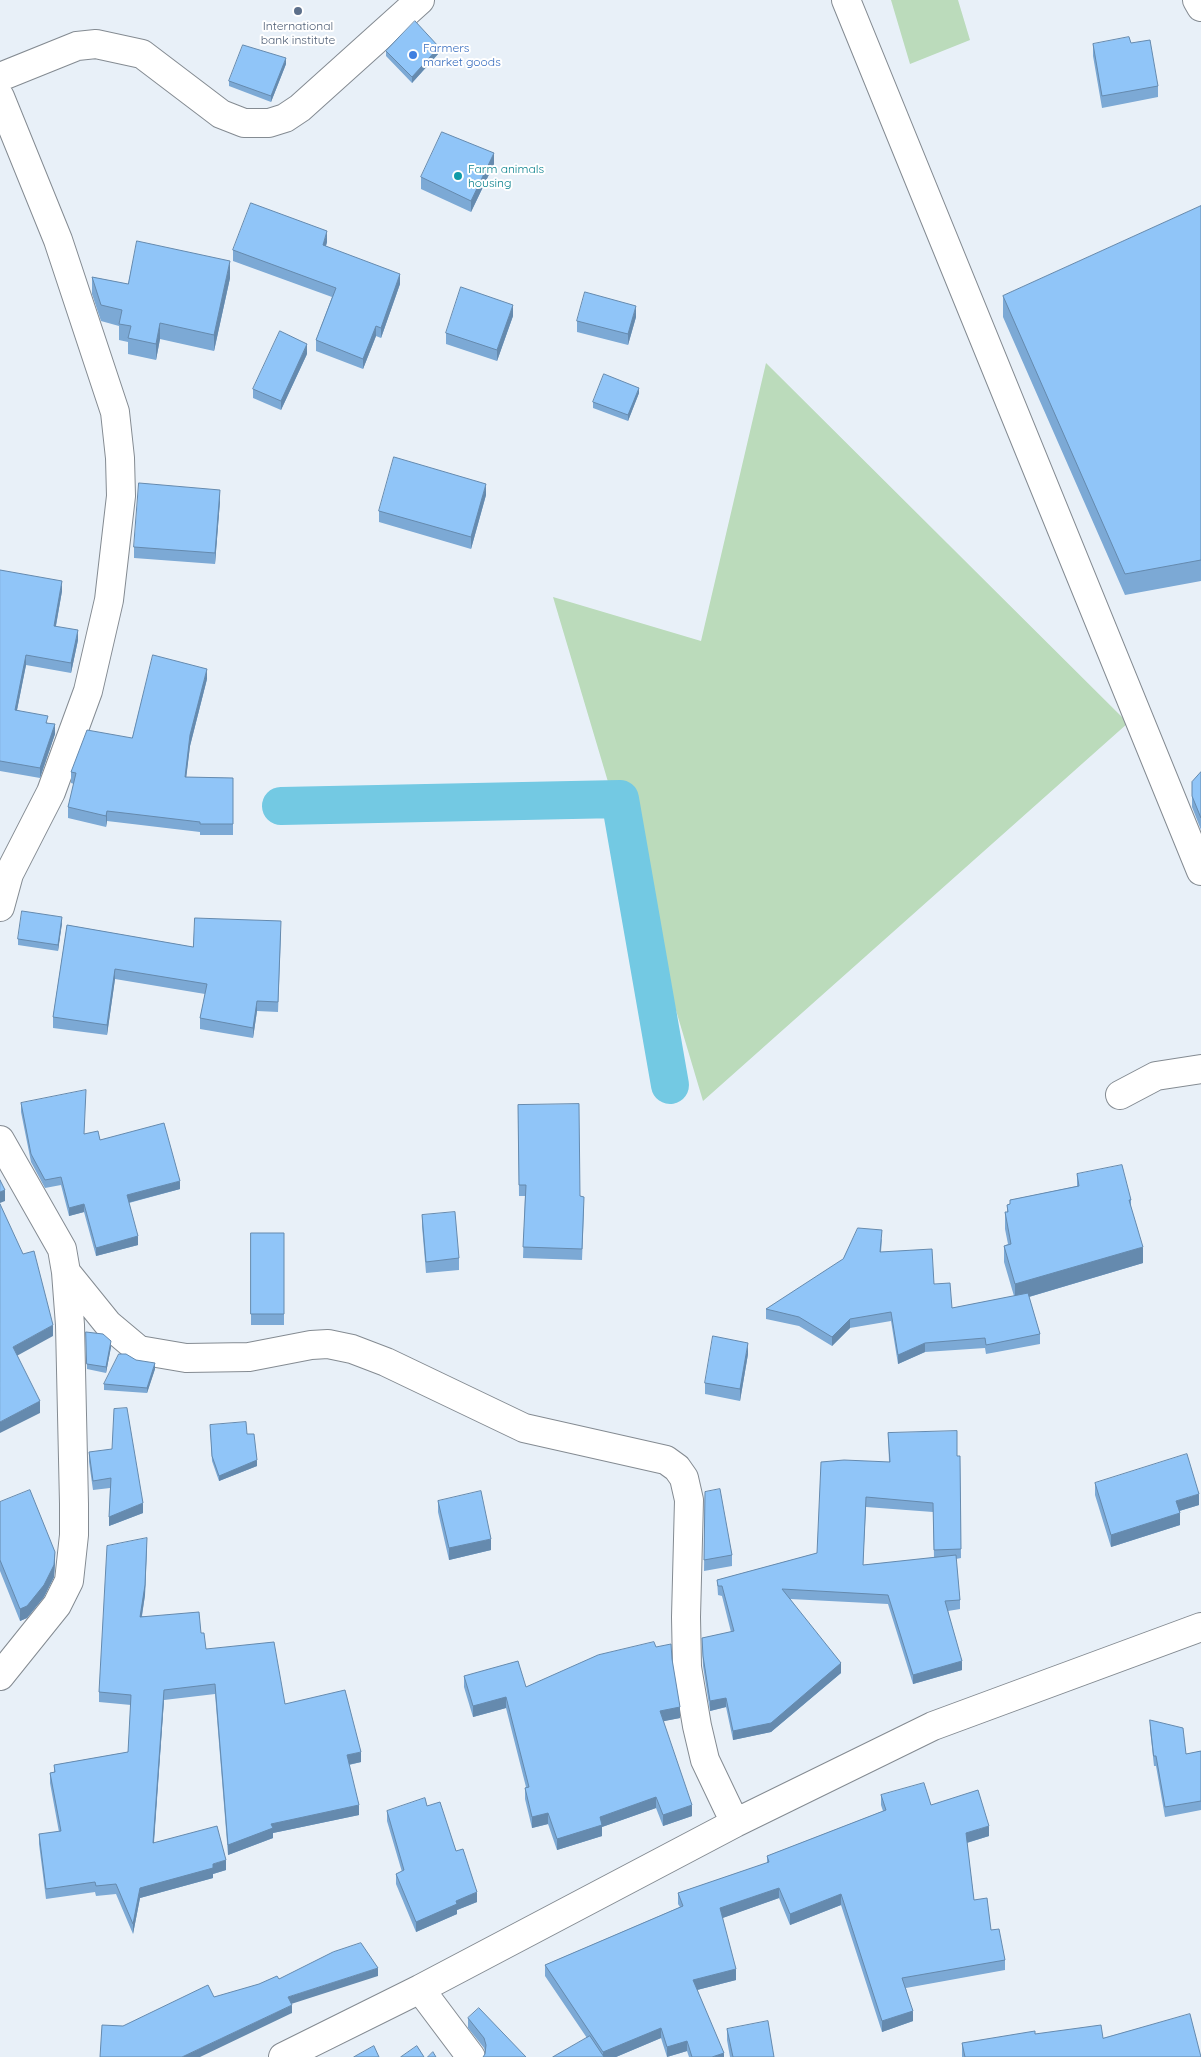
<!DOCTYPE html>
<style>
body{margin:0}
canvas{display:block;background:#e8f0f8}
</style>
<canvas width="1201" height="2057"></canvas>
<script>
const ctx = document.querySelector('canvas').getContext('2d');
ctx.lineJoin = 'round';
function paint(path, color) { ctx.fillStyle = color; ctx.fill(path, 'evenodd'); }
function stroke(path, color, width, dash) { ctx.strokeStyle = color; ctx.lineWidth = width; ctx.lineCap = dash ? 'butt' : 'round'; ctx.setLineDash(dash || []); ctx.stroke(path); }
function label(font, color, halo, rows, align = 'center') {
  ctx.font = font + ' Quicksand,sans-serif'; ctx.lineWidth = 4; ctx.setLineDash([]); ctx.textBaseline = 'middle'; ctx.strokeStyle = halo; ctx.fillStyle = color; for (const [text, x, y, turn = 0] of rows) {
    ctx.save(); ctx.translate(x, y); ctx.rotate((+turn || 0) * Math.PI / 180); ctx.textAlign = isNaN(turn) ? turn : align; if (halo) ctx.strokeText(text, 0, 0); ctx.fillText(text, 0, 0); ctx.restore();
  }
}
const green = new Path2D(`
 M891,0H958L970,40L910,64Z
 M766,363L1128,723L703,1101L553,597L701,641Z`);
const canal = new Path2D(`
 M281,806L620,799L670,1085`);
const minor = new Path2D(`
 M846,0L1201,871
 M1197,0L1201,7
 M0,77L77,46L96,44L142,54L221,114L244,123H269L285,118L300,108L420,0
 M0,97L58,240L115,412L120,458L121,496L109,600L88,691L51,792L9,874L0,907
 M1120,1095L1156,1076L1201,1069
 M0,1140L62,1249L66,1272L70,1325L74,1504V1535L69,1581L57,1605L0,1676
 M66,1272L108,1324L139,1350L186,1358L249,1357L311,1345L328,1344L352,1349L386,1362L524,1428L666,1460L677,1468L684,1478L689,1500L686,1617L687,1667L697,1726L705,1760L735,1823
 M420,1989L471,2057
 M283,2057L420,1989L735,1823L933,1726L1201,1627`);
const wall = new Path2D(`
 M1093,44L1158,86V97L1102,108L1093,56Z
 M386,51L439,53L412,83L386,56Z
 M286,64L271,102L229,86V81Z
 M494,164L471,212L421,189V177Z
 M1201,206V581L1125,595L1003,317V296Z
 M327,242L326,246L400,284L381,338L376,336L363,369L316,351V340L332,297L233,261V250Z
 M92,277L128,284L230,278L214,351L160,339L156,360L128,354V342L119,340V326L101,321L92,294Z
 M513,316L497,361L446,344V333Z
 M636,317L628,345L577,332V321Z
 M307,354L281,410L253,398V389Z
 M639,393L628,421L593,408V402Z
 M486,495L471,549L379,522V511Z
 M220,501L215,564L134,558V547Z
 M0,570L62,591L56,626L78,640L71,673L26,665L17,710L48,723L55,734L40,778L0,771Z
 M207,679L190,746L186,777L233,778V835H200V832L107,821L106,827L68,818V807L74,784L71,783V772L132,738Z
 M1201,772V830L1192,807V782Z
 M62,923L58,951L18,945V939Z
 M67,925L193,947L281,932L278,1012L257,1011L253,1038L200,1029V1018L205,994L115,979L107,1035L53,1028V1017Z
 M21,1103L84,1134L100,1140L180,1189L129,1203L138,1245L96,1256L84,1212L69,1216L61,1185L45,1188L31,1162L21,1112Z
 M518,1105L580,1196L584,1208L582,1260L523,1258L525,1196H519Z
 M1077,1174L1131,1200V1207L1143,1263L1029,1297L1040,1334V1344L986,1354L985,1348L925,1352L898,1364L891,1321L850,1328L832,1346L799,1326L766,1319V1309L882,1239L881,1252L934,1284L952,1308L1014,1296L1004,1262V1246L1008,1244L1005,1229V1212H1007V1205L1010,1204V1200L1077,1186Z
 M422,1215L459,1258V1270L426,1273L422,1226Z
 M251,1233H284V1325H251Z
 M86,1332L111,1347L106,1373L87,1369Z
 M748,1354L740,1401L705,1394V1383Z
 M136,1360L155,1369L147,1393L104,1390V1384Z
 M210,1425L247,1434L257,1466L219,1481L212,1461Z
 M888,1433L957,1456H960L961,1558L956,1559L960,1600V1609L948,1611L962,1670L913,1684L888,1604L790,1599L841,1673L771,1732L733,1740L726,1707L710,1711L703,1666L702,1638L731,1632L722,1596L718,1595L717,1580L817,1553L889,1462ZM866,1507L933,1512L934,1558L863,1565Z
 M89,1452L143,1513L109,1526L110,1488L93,1490L89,1462Z
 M1095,1483L1199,1505L1179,1511L1180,1525L1111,1547L1095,1495Z
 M705,1492L732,1555V1566L704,1571Z
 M438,1501L491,1550L449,1560L438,1512Z
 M0,1502L55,1563L54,1577L44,1597L27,1618L20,1621L0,1571Z
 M147,1548L145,1595L142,1616L201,1633L206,1649L285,1704L361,1762L349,1765L359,1815L273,1833V1838L228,1855L215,1694L164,1700L154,1843L226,1870L213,1874V1878L140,1898L133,1934L116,1894L96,1896L95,1892L46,1899L39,1844V1834L59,1832L50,1783V1773L54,1772V1765L128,1752L131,1705L99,1702V1692Z
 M656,1647L672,1659L680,1718L663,1721L692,1816L663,1826L656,1808L602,1827V1836L557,1850L548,1824L532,1828L525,1799V1788L526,1787L506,1708L473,1717L464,1687V1676L526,1687Z
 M1150,1720L1186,1754L1201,1751V1810L1165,1817L1156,1766H1154L1150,1729Z
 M881,1795L931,1805L989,1836L967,1843L974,1900L991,1930L1005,1960V1970L906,1988L913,2021L882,2032L841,1905L790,1925L779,1898L722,1918L736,1980L697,1990L724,2057H689L687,2051L667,2057L661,2038L616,2057H553L587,2038L545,1976V1965L680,1907L678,1904V1893L767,1863V1856L883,1811L881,1805Z
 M427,1806L456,1851L477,1902L457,1910V1914L416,1932L396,1884V1874L402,1872L387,1821V1811Z
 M468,2018L526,2057L485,2054V2052L484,2048L468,2028Z
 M727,2029L774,2057H730L727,2040Z
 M1035,2034L1103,2038L1201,2057H962V2043Z`);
const shadedWall = new Path2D(`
 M439,47V53L412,83V77Z
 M286,58V64L271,102V96Z
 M494,153V164L471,212V201Z
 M327,231V242L323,255V245Z
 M230,261V278L214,351V335Z
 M400,274V284L381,338V328Z
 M513,305V316L497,361V350Z
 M636,306V317L628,345V334Z
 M160,323V339L156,360V344Z
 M376,326V336L363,369V359Z
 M307,344V354L281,410V401Z
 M639,388V393L628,421V415Z
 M486,484V495L471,549V537Z
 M220,490V501L215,564V553Z
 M62,581V591L54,636V626Z
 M78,630V640L71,673V663Z
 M26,655V665L15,720V710Z
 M207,669V679L190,746L185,788V777L190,735Z
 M55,724V734L40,778V768Z
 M107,811V821L106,827V816Z
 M62,917V923L58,951V945Z
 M115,969V979L107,1035V1025Z
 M257,1001V1011L253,1038V1028Z
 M180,1181V1189L127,1203V1195Z
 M5,1190V1201L0,1203V1192Z
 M84,1204V1212L69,1216V1208Z
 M138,1236V1245L96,1256V1248Z
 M1143,1247V1263L1015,1301V1284Z
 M850,1319V1328L832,1346V1337Z
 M53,1325V1336L13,1358V1347Z
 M111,1341V1347L106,1373V1367Z
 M748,1343V1354L740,1401V1389Z
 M925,1343V1352L898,1364V1355Z
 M155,1363V1369L147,1393V1388Z
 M40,1401V1413L0,1433V1422Z
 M257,1460V1466L219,1481V1476Z
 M1199,1494V1505L1176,1512V1501Z
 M143,1503V1513L109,1526V1517Z
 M1180,1513V1525L1111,1547V1535Z
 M147,1538L145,1595L140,1627V1617Z
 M491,1539V1550L449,1560V1548Z
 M55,1552V1563L54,1577L44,1597L27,1618L20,1621V1609Z
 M962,1661V1670L913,1684V1675Z
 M841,1663V1673L771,1732L733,1740V1731Z
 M164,1690V1700L153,1853V1843Z
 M506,1697V1708L473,1717V1706Z
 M726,1698V1707L710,1711V1701Z
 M680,1707V1718L660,1722V1711Z
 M361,1752V1762L347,1765V1755Z
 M656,1797V1808L602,1827V1836L557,1850V1839L600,1817Z
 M359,1805V1815L273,1833V1838L228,1855V1845L271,1824Z
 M692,1805V1816L663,1826V1815Z
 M548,1813V1824L532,1828V1817Z
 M989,1826V1836L966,1843V1833Z
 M226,1860V1870L213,1874V1878L140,1898L133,1934V1924L140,1888L213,1864Z
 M779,1888V1898L720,1919V1908Z
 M477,1892V1902L457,1910V1914L416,1932V1922L456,1901Z
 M841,1894V1905L790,1925V1914Z
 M378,1968V1976L288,2005V1997Z
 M736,1969V1980L693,1991V1980Z
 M292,2005V2013L200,2057H182Z
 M913,2011V2021L882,2032V2021Z
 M661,2028V2038L616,2057H603V2052Z
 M687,2041V2051L667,2057V2047Z
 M724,2053V2057H712Z`);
const building = new Path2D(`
 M415,21L439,47L412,77L386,51Z
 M1129,37L1131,43L1150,40L1158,86L1102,96L1093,44Z
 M243,45L286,58L271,96L229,81Z
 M442,132L494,153L471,201L421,177Z
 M251,203L327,231L323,245L400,274L381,328L376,326L363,359L316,340L336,288L233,250Z
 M1201,206V560L1125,574L1003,296Z
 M137,241L230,261L214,335L160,323L156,344L128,338L131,326L119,324L122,310L101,305L92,277L128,284Z
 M461,287L513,305L497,350L446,333Z
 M585,292L636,306L628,334L577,321Z
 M280,331L307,344L281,401L253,389Z
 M604,374L639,388L628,415L593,402Z
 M394,457L486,484L471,537L379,511Z
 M139,483L220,490L215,553L134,547Z
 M0,570L62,581L54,626L78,630L71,663L26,655L15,710L48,716L46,723L55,724L40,768L0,761Z
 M153,655L207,669L190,735L185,777L233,778V824H200V822L107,811L106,816L68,807L76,773L71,772L87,730L132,738Z
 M1201,772V818L1192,796V782Z
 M22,911L62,917L58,945L18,939Z
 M195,918L281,921L278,1002L257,1001L253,1028L200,1018L207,984L115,969L107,1025L53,1017L67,925L193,947Z
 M86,1090L84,1134L98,1131L100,1140L164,1123L180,1181L127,1195L138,1236L96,1248L84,1204L69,1208L61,1177L45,1180L31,1154L21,1103Z
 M579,1104L580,1196L584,1197L582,1249L523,1247L526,1185H519L518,1105Z
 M1122,1165L1131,1200H1129L1143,1247L1015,1284L1004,1246L1011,1244L1005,1212H1008L1007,1205L1010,1204V1200L1079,1186L1077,1174Z
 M0,1180L5,1190L0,1192Z
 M0,1204L23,1254L34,1251L53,1325L13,1347L40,1401L0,1422Z
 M455,1212L459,1258L426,1262L422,1215Z
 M858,1228L882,1230L880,1252L932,1249L934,1284L950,1283L952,1308L1028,1293L1040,1334L986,1345L985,1338L925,1343L898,1355L891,1312L850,1319L832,1337L799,1317L766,1309L843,1259Z
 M251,1233H284V1314H251Z
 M86,1332L103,1334L111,1341L106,1367L87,1364Z
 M713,1336L748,1343L740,1389L705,1383Z
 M119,1354H126L136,1360L155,1363L147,1388L104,1384Z
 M127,1408L143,1503L109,1517L111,1478L93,1481L89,1452L112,1449L114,1409Z
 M246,1422L247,1434H254L257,1460L219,1476L212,1456L210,1425Z
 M957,1431V1456H960L961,1549L934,1550L933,1503L866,1497L863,1565L956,1555L960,1600L945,1601L962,1661L913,1675L888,1595L782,1589L841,1663L771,1723L733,1731L726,1698L710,1701L703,1656L702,1638L734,1631L722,1586H718L717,1580L817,1553L821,1462L844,1460L890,1462L888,1433Z
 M1187,1454L1199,1494L1176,1501L1180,1513L1111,1535L1095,1483Z
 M720,1489L732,1555L704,1560L705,1492Z
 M30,1490L55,1552L54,1565L44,1585L27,1606L20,1609L0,1560V1502Z
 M481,1491L491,1539L449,1548L438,1501Z
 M147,1538L145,1585L140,1617L199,1612L201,1633H204L206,1649L274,1642L285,1704L345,1690L361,1752L347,1755L359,1805L271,1824L273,1828L228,1845L215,1684L164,1690L153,1843L217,1826L226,1860L213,1864V1868L140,1888L133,1924L116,1884L96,1886L95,1882L46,1889L39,1834L61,1831L50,1773L55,1772L54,1765L128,1752L131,1695L99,1692L107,1546Z
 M654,1642L656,1647L671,1644L672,1659L680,1707L660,1711L692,1805L663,1815L656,1797L600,1817L602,1825L557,1839L548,1813L532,1817L525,1788L529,1787L506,1697L473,1706L464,1676L518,1661L526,1687L598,1655Z
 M1150,1720L1183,1728L1186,1754L1201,1751V1801L1165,1807L1156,1756H1154Z
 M924,1783L931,1805L978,1790L989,1826L966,1833L974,1900L987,1898L991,1930L999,1929L1005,1960L902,1978L913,2011L882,2021L841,1894L790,1914L779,1888L720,1908L736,1969L693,1980L724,2053L712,2057H692L687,2041L667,2047L661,2028L603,2052L545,1965L683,1906L678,1893L769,1862L767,1856L886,1810L881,1795Z
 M425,1798L427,1806L440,1802L456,1851L463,1849L477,1892L456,1901L457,1904L416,1922L396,1874L404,1870L387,1811Z
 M361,1943L378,1968L288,1997L292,2005L182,2057H100L102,2025L123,2026L208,1985L214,1997L259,1984L277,1976L279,1979L333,1952Z
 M479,2008L526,2057H483L485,2054L486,2045L484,2038L468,2018Z
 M1190,2014L1201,2057H965L962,2043L1035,2031V2034L1101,2025L1103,2038Z
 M768,2021L774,2057H733L727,2029Z
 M590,2036L604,2057H553Z
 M374,2046L379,2057H354Z
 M417,2046L424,2057H401Z
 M433,2052L436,2057H428Z`);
const markers = [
 [298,11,5,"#5c6f8a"],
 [413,55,5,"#3f7fe0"],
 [458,176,5,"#0f9aa8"]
];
const serviceNames = [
 ["International",298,26],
 ["bank institute",298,40]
];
const shopNames = [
 ["Farmers",423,48],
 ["market goods",423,62]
];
const cultureNames = [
 ["Farm animals",468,169],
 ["housing",468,183]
];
paint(green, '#bbdbbb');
stroke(canal, '#73c9e3', 38);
stroke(minor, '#848b92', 30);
stroke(minor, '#fff', 28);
paint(wall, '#7ca9d5');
paint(shadedWall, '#658aae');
paint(building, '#90c5f8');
stroke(building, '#658aae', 1);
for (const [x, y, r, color] of markers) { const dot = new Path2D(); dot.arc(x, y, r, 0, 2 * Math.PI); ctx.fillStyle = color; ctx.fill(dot); stroke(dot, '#fff', 2); }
label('12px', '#4e5e75', '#fff', serviceNames);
label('12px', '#366cbe', '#fff', shopNames, 'left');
label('12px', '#0d838f', '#fff', cultureNames, 'left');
</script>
